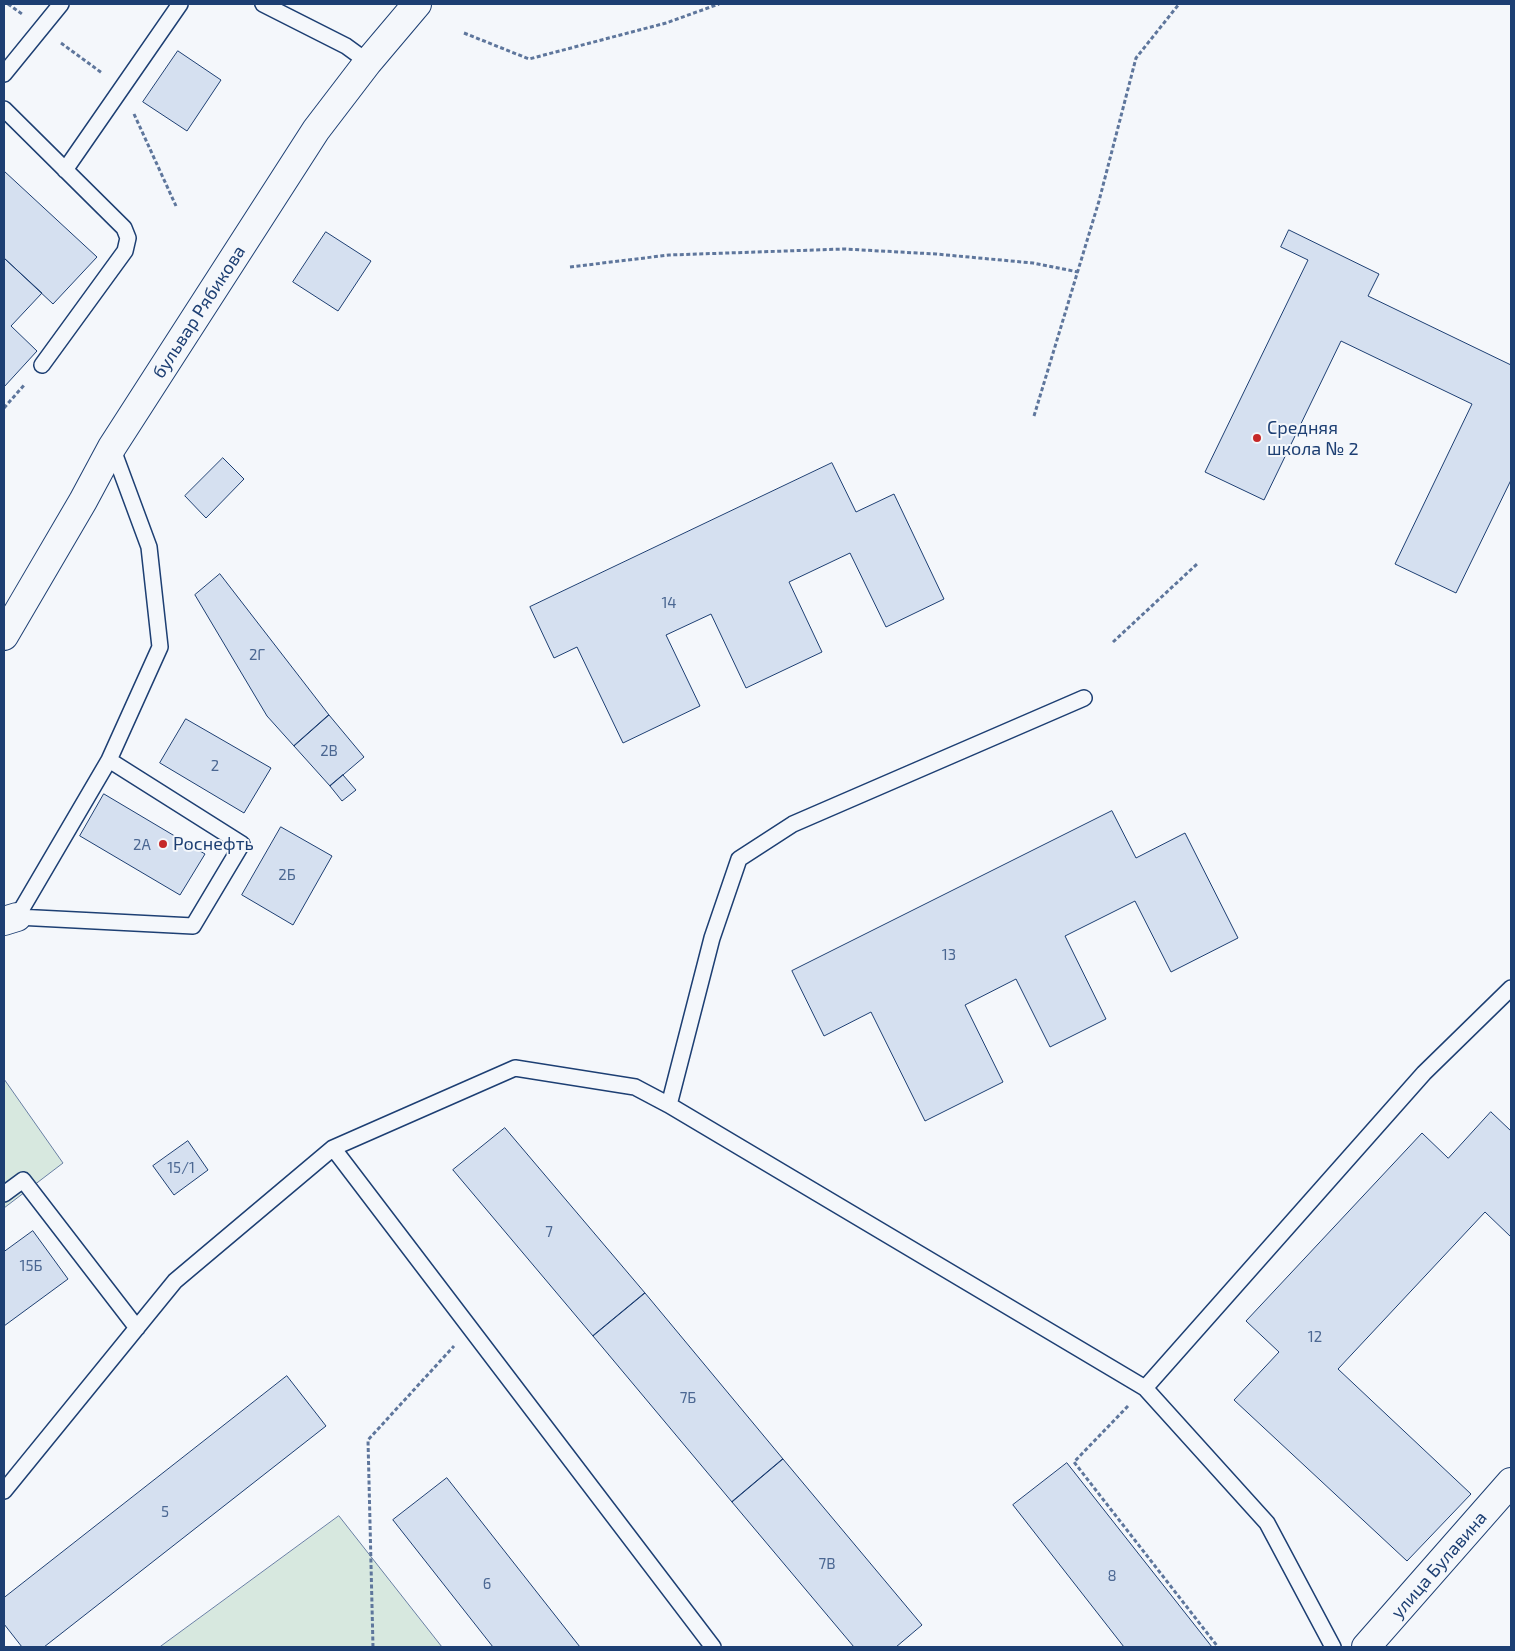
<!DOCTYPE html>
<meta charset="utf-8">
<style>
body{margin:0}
#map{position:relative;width:1515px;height:1651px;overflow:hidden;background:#f4f7fb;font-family:"Exo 2",sans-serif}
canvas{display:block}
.frame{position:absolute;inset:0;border:5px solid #1d3f73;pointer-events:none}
</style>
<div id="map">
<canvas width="1515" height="1651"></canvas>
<div class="frame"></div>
</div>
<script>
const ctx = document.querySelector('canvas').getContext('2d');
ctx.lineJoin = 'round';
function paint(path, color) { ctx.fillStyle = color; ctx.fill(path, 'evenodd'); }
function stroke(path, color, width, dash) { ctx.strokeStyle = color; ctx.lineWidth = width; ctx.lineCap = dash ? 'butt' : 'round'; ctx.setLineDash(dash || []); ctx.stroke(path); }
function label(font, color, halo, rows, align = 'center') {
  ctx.font = font + ' "Exo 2",sans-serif'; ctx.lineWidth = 4; ctx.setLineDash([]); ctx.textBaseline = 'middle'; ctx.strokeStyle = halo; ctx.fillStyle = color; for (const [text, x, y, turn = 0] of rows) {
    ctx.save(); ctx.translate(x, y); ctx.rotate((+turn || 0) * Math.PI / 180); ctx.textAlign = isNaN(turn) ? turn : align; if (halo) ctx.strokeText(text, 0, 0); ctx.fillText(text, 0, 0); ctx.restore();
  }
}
const green = new Path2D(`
 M4,1079L63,1163L4,1208Z
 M339,1516L442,1647H160Z`);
const building = new Path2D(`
 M178,51L221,80L187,131L143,102Z
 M4,171L97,257L53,304L4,258Z
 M1289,230L1379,274L1368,296L1511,365V480L1456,593L1395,564L1472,404L1341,341L1264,500L1205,472L1308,260L1281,247Z
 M326,232L371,261L338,311L293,282Z
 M4,258L42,293L11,326L37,351L4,387Z
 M223,458L244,479L206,518L185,496Z
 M832,463L856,512L894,494L944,599L886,627L850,553L789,582L822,652L746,688L711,614L666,635L700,706L623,743L577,647L554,658L530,607Z
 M220,574L329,715L294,746L267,716L195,595Z
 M329,715L364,757L330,786L294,746Z
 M186,719L271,768L244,813L160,763Z
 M343,775L356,790L342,801L330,786Z
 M104,794L205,854L180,895L80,836Z
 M1112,811L1136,858L1185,833L1238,938L1171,972L1135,901L1065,936L1106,1019L1050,1047L1016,979L965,1005L1003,1082L925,1121L871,1012L824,1036L792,971Z
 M281,827L332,856L293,925L242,895Z
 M1491,1112L1511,1131V1237L1485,1212L1338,1369L1471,1494L1407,1561L1234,1400L1279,1352L1246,1321L1422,1133L1448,1158Z
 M505,1128L645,1293L593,1336L453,1170Z
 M188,1141L208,1170L174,1195L153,1166Z
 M33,1231L68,1279L4,1326V1252Z
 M645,1293L783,1459L732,1502L593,1336Z
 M287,1376L326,1426L44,1647H22L4,1624V1598Z
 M783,1459L922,1625L896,1647H854L732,1502Z
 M1067,1463L1212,1647H1124L1013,1505Z
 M447,1478L580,1647H493L393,1520Z`);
const path = new Path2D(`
 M8,4L22,14
 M464,33L529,59L666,23L719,4
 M61,43L102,73
 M134,114L176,206
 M570,267L669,255L844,249L936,254L1033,263L1078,272
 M4,408L25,384
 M1034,416L1099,201L1136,58L1179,4
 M1113,642L1197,564
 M1128,1406L1074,1462L1218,1647
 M373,1647L368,1440L454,1346`);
const service = new Path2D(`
 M263,4L346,46L368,62
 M4,74L61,4
 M4,109L124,228L128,238L125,251L42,365
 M65,170L180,4
 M109,760L17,917L193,926L242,844L109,760L160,647L149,547L112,447
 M669,1105L712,938L739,859L793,824L1084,698
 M333,1148L713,1647
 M4,1194L23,1180L137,1328
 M1145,1388L1424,1073L1511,988
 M4,1491L175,1281L333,1148L515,1068L635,1087L669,1105L1145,1388L1267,1523L1333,1647`);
const minor = new Path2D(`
 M1366,1647L1511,1482`);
const primary = new Path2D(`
 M4,636L83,501L112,447L316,130L368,62L417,4
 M4,921L17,917`);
const markers = [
 [1257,438,5,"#c62828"],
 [163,844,5,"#c62828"]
];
const numberNames = [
 ["14",669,603],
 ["2Г",257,655],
 ["2В",329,751],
 ["2",215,766],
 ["2А",142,845],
 ["2Б",287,875],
 ["13",949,955],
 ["15/1",181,1168],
 ["7",549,1232],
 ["15Б",31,1266],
 ["12",1315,1337],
 ["7Б",688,1398],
 ["5",165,1512],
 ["7В",827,1564],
 ["8",1112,1576],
 ["6",487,1584]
];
const streetNames = [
 ["бульвар Рябикова",199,312,-57],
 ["улица Булавина",1439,1565,-49]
];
const poiNames = [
 ["Средняя",1267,428],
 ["школа № 2",1267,449],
 ["Роснефть",173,844]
];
paint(green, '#d7e8df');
stroke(green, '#687fa3', 1);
paint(building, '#d5e0f0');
stroke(building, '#1d3f73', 1);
stroke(service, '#1d3f73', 18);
stroke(minor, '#1d3f73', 30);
stroke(primary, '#1d3f73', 30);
stroke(path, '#5e769c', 3, [4, 2.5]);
stroke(service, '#f4f7fb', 15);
stroke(minor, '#f4f7fb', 28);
stroke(primary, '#f4f7fb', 28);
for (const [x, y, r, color] of markers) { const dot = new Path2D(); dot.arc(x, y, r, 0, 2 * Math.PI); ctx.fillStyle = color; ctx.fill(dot); stroke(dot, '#f4f7fb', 2); }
label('15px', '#4b6792', null, numberNames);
label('18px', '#1d3f73', '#f4f7fb', streetNames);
label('18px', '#1d3f73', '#f4f7fb', poiNames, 'left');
</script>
